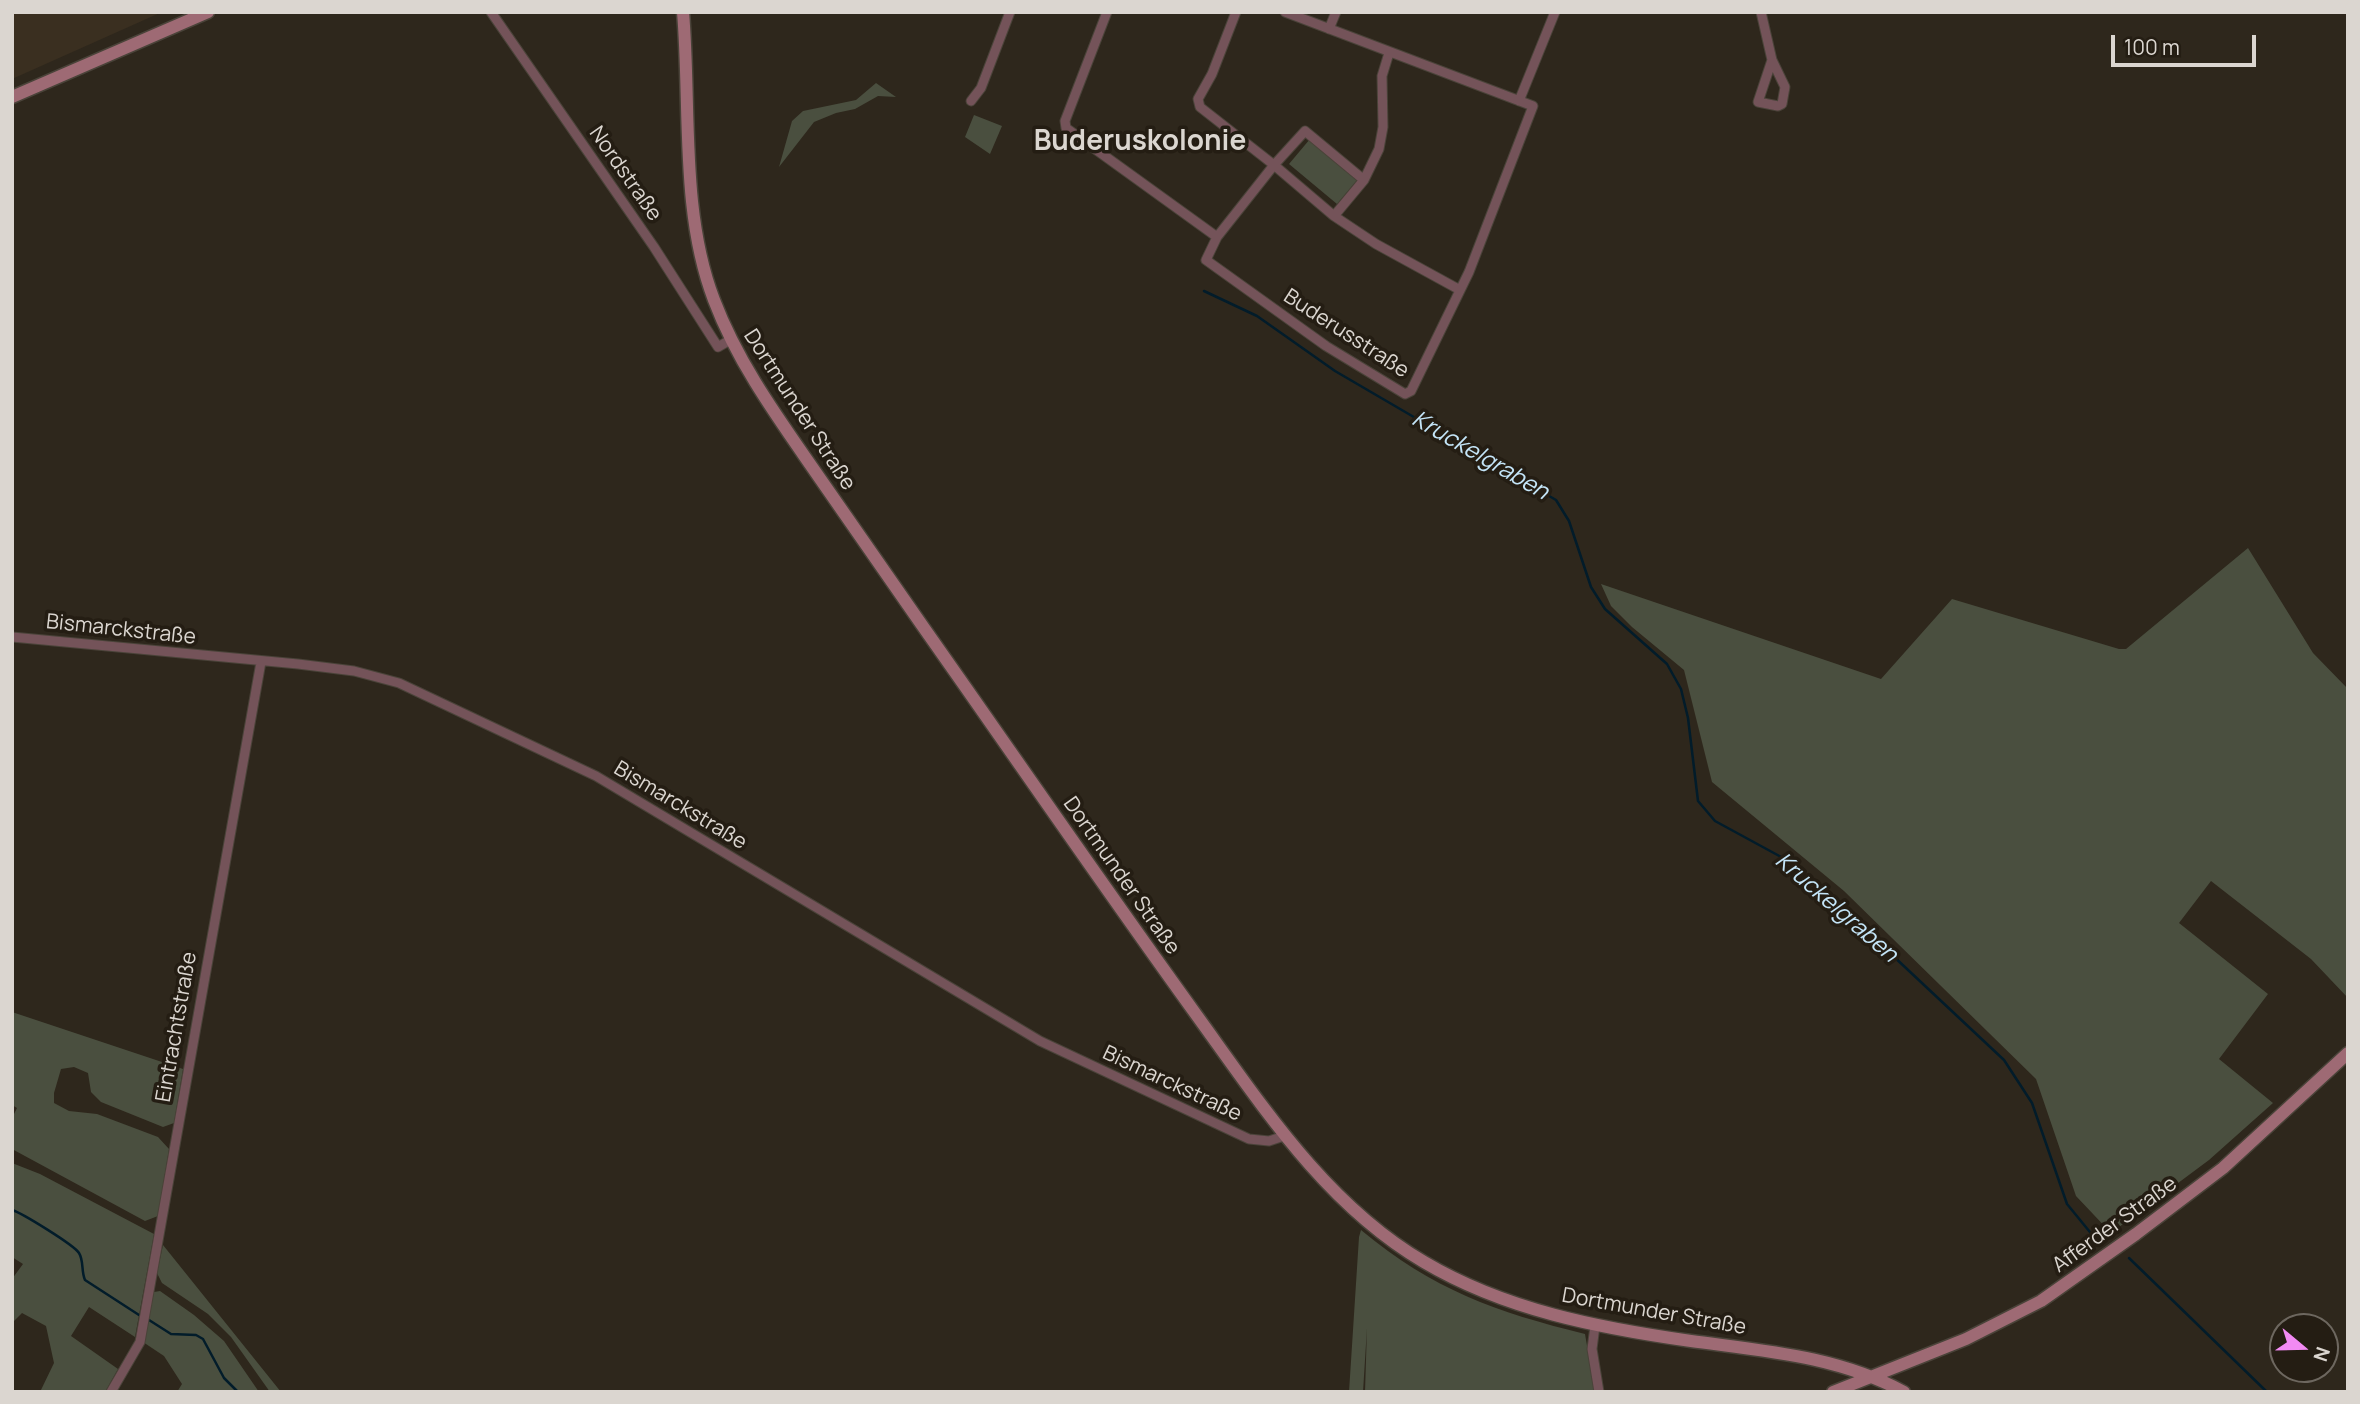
<!DOCTYPE html>
<meta charset="utf-8">
<style>
body{margin:0}
#map{position:relative;width:2360px;height:1404px;overflow:hidden;background:#2e271c;font-family:Manrope,sans-serif}
canvas{display:block}
.frame{position:absolute;inset:0;border:14px solid #dbd6d0;pointer-events:none}
.north{position:absolute;left:2269px;top:1313px;width:70px;height:70px;box-sizing:border-box;background:#241d13;border:2px solid #6d675f;border-radius:50%;rotate:109deg;font-size:19px;font-weight:700;line-height:28px;text-align:center;color:#dbd6d0}
.north::after{content:'';display:block;margin:auto;width:24px;height:32px;background:#f28af3;clip-path:polygon(50% 0,100% 100%,50% 72%,0 100%)}
.scale{position:absolute;left:2111px;top:35px;width:145px;height:32px;box-sizing:border-box;border:4px solid #dbd6d0;border-top:0;padding-left:9px;font-size:21px;line-height:24px;white-space:nowrap;color:#dbd6d0;-webkit-text-stroke:5px #241d13;paint-order:stroke}
</style>
<div id="map">
<canvas width="2360" height="1404"></canvas>
<div class="frame"></div>
<div class="north">N</div>
<div class="scale">100 m</div>
</div>
<script>
const ctx = document.querySelector('canvas').getContext('2d');
ctx.lineJoin = 'round';
function paint(path, color) { ctx.fillStyle = color; ctx.fill(path, 'evenodd'); }
function stroke(path, color, width, dash) { ctx.strokeStyle = color; ctx.lineWidth = width; ctx.lineCap = dash ? 'butt' : 'round'; ctx.setLineDash(dash || []); ctx.stroke(path); }
function label(font, color, halo, rows, align = 'center') {
  ctx.font = font + ' Manrope,sans-serif'; ctx.lineWidth = 7; ctx.setLineDash([]); ctx.textBaseline = 'middle'; ctx.strokeStyle = halo; ctx.fillStyle = color; for (const [text, x, y, turn = 0] of rows) {
    ctx.save(); ctx.translate(x, y); ctx.rotate((+turn || 0) * Math.PI / 180); ctx.textAlign = isNaN(turn) ? turn : align; if (halo) ctx.strokeText(text, 0, 0); ctx.fillText(text, 0, 0); ctx.restore();
  }
}
const built = new Path2D(`
 M12,12H162L12,79Z`);
const green = new Path2D(`
 M876,83L896,97L878,96L855,109L836,113L814,122L779,167L792,121L803,111L856,100Z
 M974,115L1002,126L990,154L965,137Z
 M1310,139L1358,179L1337,204L1289,164Z
 M2248,548L2313,653L2348,689V998L2311,959L2211,881L2179,923L2268,994L2219,1059L2273,1103L2209,1160L2111,1233L2076,1196L2036,1079L1844,891L1712,782L1684,670L1632,627L1611,606L1601,584L1881,679L1952,599L2119,649H2126Z
 M12,1012L183,1069L174,1123L163,1127L101,1102L91,1092L88,1073L74,1067L61,1069L54,1093V1103L69,1111L97,1114L158,1137L169,1149L158,1216L145,1221L12,1149V1118L17,1108L12,1105Z
 M12,1163L40,1174L154,1234L135,1337L89,1307L71,1336L118,1369L105,1392H40L54,1363L46,1326L22,1313L12,1323V1279L23,1264L12,1257Z
 M1361,1230C1433,1290 1496,1312 1585,1334L1595,1392H1365L1367,1328L1363,1392H1349L1359,1237Z
 M163,1245L281,1392H270L231,1337L208,1314L162,1283L157,1273Z
 M160,1291L194,1315L224,1341L259,1392H177L182,1384L164,1356L143,1342L154,1292Z`);
const stream = new Path2D(`
 M1204,291L1257,316L1335,371L1556,500L1569,521L1591,587L1605,609L1667,664L1681,689L1688,718L1698,801L1715,821L1783,858L1826,893L2004,1060L2032,1103L2067,1204L2094,1237
 M12,1210C22,1213 74,1245 79,1253C84,1261 81,1271 85,1280L139,1315
 M2129,1258L2267,1392
 M149,1320L171,1334L196,1335L203,1339L224,1378L238,1392`);
const street = new Path2D(`
 M491,12L654,247L718,347L730,340
 M1107,12L1065,121L1066,128L1217,237
 M1236,12L1212,74L1198,99L1200,107L1274,165L1305,131L1364,180
 M1285,12L1533,106L1469,272L1411,391L1405,394L1326,346L1206,260L1217,237L1274,165L1334,216L1364,180L1379,149L1383,127L1382,76L1389,53
 M1761,12L1772,60L1785,87L1782,104L1778,106L1758,102L1772,60
 M1329,29L1336,12
 M971,101L981,88L1010,12
 M1519,101L1555,12
 M1334,216L1376,244L1460,290
 M12,637L298,664L354,671L399,683L596,776L1040,1041L1249,1139L1269,1141L1284,1136
 M1595,1326L1592,1349L1599,1392
 M111,1392L140,1342L261,662`);
const secondary = new Path2D(`
 M683,12C691,106 680,212 714,300C739,366 781,422 821,480C869,549 916,617 964,685C1041,795 1117,905 1195,1013C1261,1104 1325,1204 1424,1262C1505,1310 1599,1328 1691,1341C1765,1351 1837,1356 1904,1392
 M12,97L208,12
 M1833,1392L1966,1339L2041,1301L2136,1234L2223,1168L2348,1053`);
const streetNames = [
 ["Nordstraße",625,174,55],
 ["Buderusstraße",1346,334,33],
 ["Dortmunder Straße",799,410,57],
 ["Bismarckstraße",121,630,6],
 ["Bismarckstraße",680,806,31],
 ["Dortmunder Straße",1121,876,55],
 ["Eintrachtstraße",177,1027,-80],
 ["Bismarckstraße",1172,1084,25],
 ["Afferder Straße",2115,1225,-36],
 ["Dortmunder Straße",1654,1312,10]
];
const waterNames = [
 ["Kruckelgraben",1480,456,30],
 ["Kruckelgraben",1836,908,41]
];
const districtNames = [
 ["Buderuskolonie",1140,142]
];
paint(built, '#3a2f20');
paint(green, '#4a4f3f');
stroke(stream, '#021c2a', 2.5);
stroke(street, '#4a4339', 11);
stroke(secondary, '#4a4339', 15);
stroke(street, '#745359', 9);
stroke(secondary, '#9e6a74', 12);
label('21px', '#dbd6d0', '#241d13', streetNames);
label('italic 23px', '#c4e5f8', '#241d13', waterNames);
label('bold 28px', '#dbd6d0', '#241d13', districtNames);
</script>
